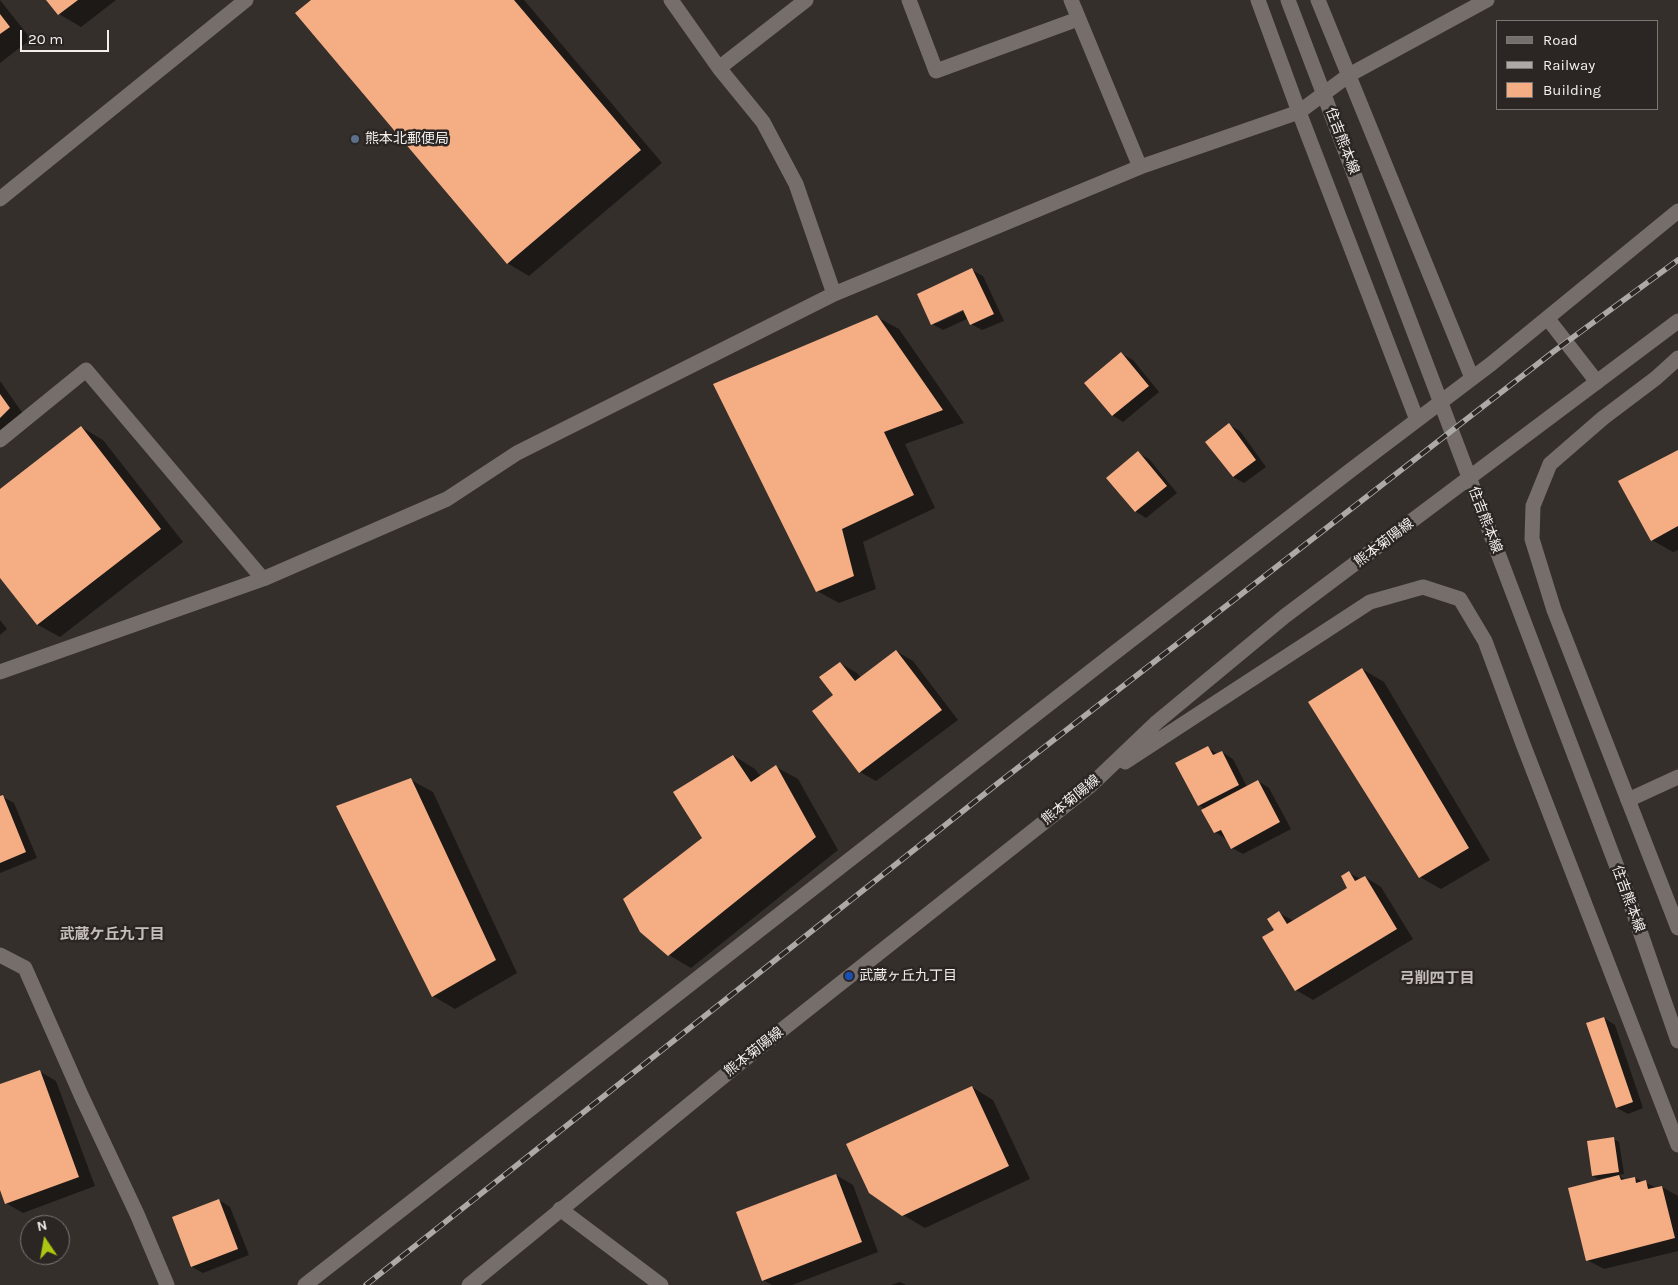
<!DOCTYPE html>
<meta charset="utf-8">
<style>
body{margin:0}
#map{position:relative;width:1678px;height:1285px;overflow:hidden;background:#352f2c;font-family:Karla,sans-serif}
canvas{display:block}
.legend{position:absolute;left:1496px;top:20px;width:162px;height:90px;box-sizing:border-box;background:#2b2623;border:1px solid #7b7674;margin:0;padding:6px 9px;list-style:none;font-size:15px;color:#f2efed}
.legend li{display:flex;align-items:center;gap:10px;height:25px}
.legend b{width:25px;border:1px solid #7b7674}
.north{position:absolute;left:20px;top:1215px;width:50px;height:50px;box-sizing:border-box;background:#2b2623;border:1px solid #7b7674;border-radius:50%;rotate:348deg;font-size:14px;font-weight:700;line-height:20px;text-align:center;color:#f2efed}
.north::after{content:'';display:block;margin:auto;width:18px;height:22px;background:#acc612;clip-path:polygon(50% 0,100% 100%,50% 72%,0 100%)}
.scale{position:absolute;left:20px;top:30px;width:89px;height:22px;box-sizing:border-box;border:2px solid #f2efed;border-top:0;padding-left:6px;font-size:15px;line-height:18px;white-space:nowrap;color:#f2efed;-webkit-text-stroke:4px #2b2623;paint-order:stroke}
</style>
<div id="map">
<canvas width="1678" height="1285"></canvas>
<ul class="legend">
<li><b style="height:6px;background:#756e6b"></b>Road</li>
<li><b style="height:6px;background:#ada9a7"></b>Railway</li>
<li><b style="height:14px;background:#f5ad84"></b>Building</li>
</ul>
<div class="north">N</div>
<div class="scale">20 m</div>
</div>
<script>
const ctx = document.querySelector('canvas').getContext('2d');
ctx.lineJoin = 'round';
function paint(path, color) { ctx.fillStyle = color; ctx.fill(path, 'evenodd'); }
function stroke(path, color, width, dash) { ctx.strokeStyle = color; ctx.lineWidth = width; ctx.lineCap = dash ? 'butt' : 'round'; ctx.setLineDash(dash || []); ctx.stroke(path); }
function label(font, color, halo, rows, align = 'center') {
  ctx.font = font + ' Karla,"Noto Sans JP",sans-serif'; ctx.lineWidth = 5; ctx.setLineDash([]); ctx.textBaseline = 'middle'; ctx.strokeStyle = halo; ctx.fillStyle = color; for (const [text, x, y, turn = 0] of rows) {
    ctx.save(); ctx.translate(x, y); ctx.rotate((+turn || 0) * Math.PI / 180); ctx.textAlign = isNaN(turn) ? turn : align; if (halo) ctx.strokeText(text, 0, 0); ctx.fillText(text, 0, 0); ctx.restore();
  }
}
const shadow = new Path2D(`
 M0,0L31,39L0,63Z
 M48,0H116L81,27L59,14Z
 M313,0H524L662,163L529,276L507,263Z
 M972,270L983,276L1004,321L982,330L971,324L969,318L943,330L932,324ZM969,306L970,308L937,323V321Z
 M877,317L899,329L964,423L905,444L935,508L863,542L876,589L839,603L817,591Z
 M1122,354L1133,360L1159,392L1123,422L1112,415Z
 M0,381L26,418L0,444Z
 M1229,425L1240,431L1266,467L1244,483L1233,477Z
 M81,427L103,440L183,542L60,637L38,625L0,576V491Z
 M1678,452V550L1673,552L1652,540Z
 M1138,453L1149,459L1177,493L1146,518L1135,511Z
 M0,620L7,629L0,635Z
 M896,651L913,661L958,720L876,781L860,772L835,695L840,663L857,673L861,678Z
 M1362,669L1384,682L1490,860L1441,889L1420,877Z
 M1208,748L1218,754L1222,752L1233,759L1247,787L1258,781L1269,788L1291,829L1243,854L1232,848L1226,839L1215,832L1205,809L1199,805Z
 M734,756L755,769L761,777L776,767L798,779L838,850L691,968L669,955L703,839Z
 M411,780L433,792L517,973L455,1009L433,996Z
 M3,797L14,803L37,858L0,873V798Z
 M1349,873L1361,879L1365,877L1381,887L1413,939L1313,1000L1296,990L1275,931L1279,913L1294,921L1349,888Z
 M1604,1018L1615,1025L1643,1108L1628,1114L1617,1108Z
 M39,1071L56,1081L95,1186L23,1213L6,1203L0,1186V1086Z
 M972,1087L993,1100L1030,1179L925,1228L903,1215Z
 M1614,1139L1619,1142L1624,1174L1618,1175L1626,1180L1635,1178L1657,1188L1662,1187L1678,1196V1251L1604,1269L1587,1260L1609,1179L1608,1177L1598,1179L1593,1176Z
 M836,1175L853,1185L878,1252L792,1285H772L763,1280Z
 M219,1200L230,1207L249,1255L203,1273L192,1267Z
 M900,1282L906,1285H891Z`);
const building = new Path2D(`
 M46,0H78L58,15Z
 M311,0H514L641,150L507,264L295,13Z
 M0,14L10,27L0,34Z
 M972,268L994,314L970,325L963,310L931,325L917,294Z
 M877,315L943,410L884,432L914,495L842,529L854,576L816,592L713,384Z
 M1121,352L1149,386L1112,416L1084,383Z
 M0,394L10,408L0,418Z
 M1229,423L1256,460L1233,477L1205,442Z
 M81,426L161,529L37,625L0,578V489Z
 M1678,450V526L1651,541L1618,481Z
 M1138,451L1167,486L1135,512L1106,478Z
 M896,650L942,710L859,773L812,711L833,695L819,677L840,662L855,681Z
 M1362,668L1469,848L1419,878L1308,702Z
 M1208,746L1213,755L1222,751L1239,785L1198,806L1175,763Z
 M733,755L751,782L776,765L816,837L668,956L640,932L623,899L702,838L673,792Z
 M411,778L496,960L432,997L336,806Z
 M1258,780L1280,822L1231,849L1221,830L1214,833L1201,810Z
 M3,795L26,852L0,863V796Z
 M1349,871L1355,881L1365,876L1397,929L1295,991L1262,937L1274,930L1267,919L1279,911L1287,924L1347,888L1341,876Z
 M1604,1017L1633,1102L1616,1108L1586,1023Z
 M40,1070L79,1177L5,1204L0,1190V1084Z
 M972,1086L1009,1166L902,1216L869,1193L846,1144Z
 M1614,1137L1619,1172L1592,1176L1587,1141Z
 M836,1174L862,1242L762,1281L736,1212Z
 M1619,1175L1621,1180L1635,1177L1636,1183L1646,1180L1648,1189L1662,1186L1675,1238L1586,1261L1568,1188Z
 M219,1199L238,1249L191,1267L172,1217Z`);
const street = new Path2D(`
 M671,0L719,68L763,122L796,184L834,294
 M909,0L936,71L1078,19
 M1071,0L1140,167
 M1258,0L1299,112L1417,420
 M1318,0L1472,378
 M719,68L806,0
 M1548,319L1597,382
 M0,440L86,370L263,579
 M0,672L263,579L447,499L517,453L834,294L1140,167L1299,112L1349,75L1487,0
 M1628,800L1678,777
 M0,955L25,968L81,1095L137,1214L167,1285
 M560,1209L661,1285
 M305,1285L1113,654L1351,470L1491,364L1678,211`);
const secondary = new Path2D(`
 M1288,0L1625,888L1678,1041
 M0,199L246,0
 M1678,358L1656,378L1603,418L1550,464L1533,506L1532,539L1554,610L1678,928
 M1125,762L1370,602L1423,587L1460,599L1485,641L1523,744L1678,1145
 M469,1285L735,1067L1091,785L1157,722L1285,616L1678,321`);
const rail = new Path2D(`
 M366,1285L997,784L1553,352L1678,260`);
const markers = [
 [355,139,5,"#5c6f8a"],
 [849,976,5,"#1a4fb4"]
];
const poiNames = [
 ["熊本北郵便局",365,139],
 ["武蔵ヶ丘九丁目",859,976]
];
const streetNames = [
 ["住吉熊本線",1342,141,69],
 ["住吉熊本線",1485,520,69],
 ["熊本菊陽線",1384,543,-37],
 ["熊本菊陽線",1071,800,-39],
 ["住吉熊本線",1628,899,70],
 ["熊本菊陽線",754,1052,-38]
];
const neighbourhoodNames = [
 ["武蔵ケ丘九丁目",112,935],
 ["弓削四丁目",1437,979]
];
paint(shadow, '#0007');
paint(building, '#f5ad84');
stroke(street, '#756e6b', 15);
stroke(secondary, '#756e6b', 15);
stroke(rail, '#ada9a7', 5.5);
stroke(rail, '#2b2623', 4, [11]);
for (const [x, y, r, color] of markers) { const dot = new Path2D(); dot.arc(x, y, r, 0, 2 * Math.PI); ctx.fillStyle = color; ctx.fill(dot); stroke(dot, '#2b2623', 2); }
label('14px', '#f2efed', '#2b2623', poiNames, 'left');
label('14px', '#f2efed', '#2b2623', streetNames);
label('bold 15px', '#c5beba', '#2b2623', neighbourhoodNames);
</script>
